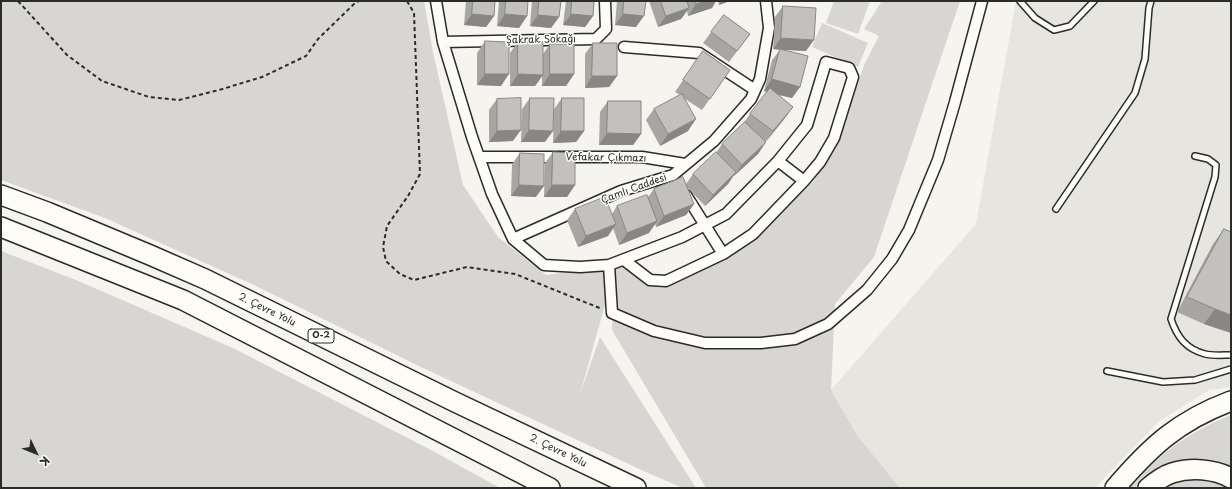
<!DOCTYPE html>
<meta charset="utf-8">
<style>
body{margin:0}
#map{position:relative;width:1232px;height:489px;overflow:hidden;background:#f5f4ef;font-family:"Playpen Sans",sans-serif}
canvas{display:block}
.frame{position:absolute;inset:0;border:2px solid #2b2b2b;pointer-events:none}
.north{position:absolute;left:16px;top:433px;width:40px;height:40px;-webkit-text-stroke:3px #fdfcf7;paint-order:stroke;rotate:133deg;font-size:11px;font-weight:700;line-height:16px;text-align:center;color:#2b2b2b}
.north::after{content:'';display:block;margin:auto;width:14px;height:18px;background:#2b2b2b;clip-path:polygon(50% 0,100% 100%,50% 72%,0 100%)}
</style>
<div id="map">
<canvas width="1232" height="489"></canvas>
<div class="frame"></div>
<div class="north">K</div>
</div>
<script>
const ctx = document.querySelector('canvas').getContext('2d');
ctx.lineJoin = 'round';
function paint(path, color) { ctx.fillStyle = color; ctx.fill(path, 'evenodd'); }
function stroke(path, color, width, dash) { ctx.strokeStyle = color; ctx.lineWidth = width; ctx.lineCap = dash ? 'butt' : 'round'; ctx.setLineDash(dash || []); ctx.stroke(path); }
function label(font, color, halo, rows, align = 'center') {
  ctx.font = font + ' "Playpen Sans",sans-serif'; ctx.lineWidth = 3; ctx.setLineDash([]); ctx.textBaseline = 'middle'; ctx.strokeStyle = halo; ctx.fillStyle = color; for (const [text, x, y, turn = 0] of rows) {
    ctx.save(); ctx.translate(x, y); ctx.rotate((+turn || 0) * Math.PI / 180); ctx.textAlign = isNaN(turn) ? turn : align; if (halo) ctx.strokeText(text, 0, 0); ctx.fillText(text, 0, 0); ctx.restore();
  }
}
const built = new Path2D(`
 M1016,1H1231V387L1209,390L1158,422L1095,488H900L857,435L831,390L976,224Z`);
const green = new Path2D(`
 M1,1H424L433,52L463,185L498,237L546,275L615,266L623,261L669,284L723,260L759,233L814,181L835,149L865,63L879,36L864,29L882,1H960L874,257L835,304L831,390L857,435L900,488H706L612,330L615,269L580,394L600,337L696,488H683L648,473L423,368L256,286L105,218L1,180Z
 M834,1H870L858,34L826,23Z
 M822,23L868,43L858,67L812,47Z
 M1,251L76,280L233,348L431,450L500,488H1Z
 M1231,415V467C1206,453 1171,458 1148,475C1143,478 1139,484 1134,488H1130C1137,481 1143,473 1149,467C1173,444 1200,427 1231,415Z
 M1195,479H1207L1231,488H1164C1174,482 1184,481 1195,479Z`);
const path = new Path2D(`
 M18,1L67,55L102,81L149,97L179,100L219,90L262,77L306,56L318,39L354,4L359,1
 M407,1L414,13L420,174L408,196L387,226L383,247L386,261L400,274L414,280L467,267L515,274L602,309`);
const lane = new Path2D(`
 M1020,1L1035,18L1054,30L1070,26L1094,1
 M1195,156L1208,159L1216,165L1215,177L1171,319C1177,337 1186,349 1205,354C1213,356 1223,355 1231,355
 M1056,209L1135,93L1145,59L1149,8L1151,1
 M1107,371L1163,382L1195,380L1231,369`);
const street = new Path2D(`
 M436,1L443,42L472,137L492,194L513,239L544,265L580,267L609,265L682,237L726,214L778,161L807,125L826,62L849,68L853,77L834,138L820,162L804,181L753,234L723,254L666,281L650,280L624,260
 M443,42L596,39L606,29L605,1
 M624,47L699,53L755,90
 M479,157H642L685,164
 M778,161L804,181
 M686,195L723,254
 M513,239L621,191L673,175L714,141L751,99L760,79L769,28L766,1
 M609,265L612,313L654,331L705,343H761L795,339L828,324L867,290L892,259L909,230L938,160L955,102L982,1`);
const highway = new Path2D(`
 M1,195L47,212L150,255L205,279L455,402L636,488
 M1,227L183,300L550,488
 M1115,488C1151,446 1178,421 1231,401
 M1148,488C1155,482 1163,476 1172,473C1191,467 1214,469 1231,478`);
const wall = new Path2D(`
 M466,1H495L494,16L486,27L464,25Z
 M499,1H528L527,16L519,28L497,26Z
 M532,1H561L559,17L551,28L530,26Z
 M566,1H594L593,16L585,27L563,25Z
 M617,1H646L636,27L615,25Z
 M649,1H716L712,8L688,16L687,11L681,19L658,27Z
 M718,1H730L719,5Z
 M783,6L806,51L786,50L800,87L792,98L778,95L793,107L785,118L765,142L758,154L734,176V175L728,184L705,206L688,188L694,204L686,215L656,227L655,224L649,233L619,245L613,228L608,236L578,247L567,220L575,209L612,214L617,206L648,197L654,189L686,184L693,174L716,153L722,144L742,125L750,114L767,92L764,91L772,60L780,50L773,49L775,17Z
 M724,15L750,34L729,62L703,43Z
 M485,41L501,86L477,85V53Z
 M518,42L543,54L550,44L574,74L566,86H542V76L535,86H510V53Z
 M593,43L617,76L609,87L585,88V54Z
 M703,51L730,70L702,110L685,99L688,131L660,146L646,120L654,109L680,95L675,92Z
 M530,98L545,142H521L522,109Z
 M562,98L584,131L576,142L553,143L554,109Z
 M497,99L513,141L489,142V110Z
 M608,101L641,134L633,145H599L600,112Z
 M553,152L575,185L567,197H544L545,163Z
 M520,153L536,197L511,196L512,164Z
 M1224,229L1225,331L1204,324L1177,312L1213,244Z`);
const shadedWall = new Path2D(`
 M706,1H716L712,8L688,16L696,4Z
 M721,1H730L719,5Z
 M689,8L681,19L658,27L666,16Z
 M472,14L494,16L486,27L464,25Z
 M505,14L527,16L519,28L497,26Z
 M571,14L593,16L585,27L563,25Z
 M623,14L644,16L636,27L615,25Z
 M538,15L559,17L551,28L530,26Z
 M781,38L814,40L806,51L773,49Z
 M485,74H509L501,86L477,85Z
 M518,74L543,75L535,86H510Z
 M550,74H574L566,86H542Z
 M592,76H617L609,87L585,88Z
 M772,79L800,87L792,98L764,91Z
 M793,107L785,118L765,143L773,131Z
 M696,119L688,131L660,146L668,134Z
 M521,130L513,141L489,142L497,131Z
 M529,130L553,131L545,142H521Z
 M561,131H584L576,142L553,143Z
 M607,133L641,134L633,145H599Z
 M766,142L758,154L734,176L742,165Z
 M736,172L728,184L705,206L713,195Z
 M519,185L544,186L536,197L511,196Z
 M552,185H575L567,197H544Z
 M694,204L686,215L656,227L664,216Z
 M657,221L649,233L619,245L627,233Z
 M616,224L608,236L578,247L586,236Z
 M1215,309L1231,315V333L1204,324Z`);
const building = new Path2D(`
 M473,1H495L494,16L472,14Z
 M506,1H528L527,16L505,14Z
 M539,1H561L559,17L538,15Z
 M572,1H594L593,16L571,14Z
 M624,1H646L644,16L623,14Z
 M661,1H687L689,8L666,16Z
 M695,1H706L696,4Z
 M783,6L816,8L814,40L781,38Z
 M724,15L750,34L737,51L711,32Z
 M485,41L509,42V74H485Z
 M518,42H543V75L518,74Z
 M593,43H617V76H592Z
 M550,44H574V74H550Z
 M780,49L808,56L800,87L772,79Z
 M703,51L730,70L710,99L683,80Z
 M770,88L793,107L773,131L750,114Z
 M682,94L696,119L668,134L654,109Z
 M521,98V130L497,131V99Z
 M530,98H554L553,131L529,130Z
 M562,98H584V131H561Z
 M608,101H641V134L607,133Z
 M745,122L766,142L742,165L722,144Z
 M553,152L575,153V185H552Z
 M716,152L736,172L713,195L693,174Z
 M520,153L544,154V186L519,185Z
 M683,177L694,204L664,216L654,189Z
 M647,195L657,221L627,233L617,206Z
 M605,197L616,224L586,236L575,209Z
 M1224,229L1231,232V315L1215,309L1187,297Z`);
const shields = [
 [321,336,26]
];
const shieldNames = [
 ["O-2",321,336]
];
const streetNames = [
 ["Şakrak Sokağı",541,40,-1],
 ["Vefakar Çıkmazı",606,158,1],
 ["Çamlı Caddesi",634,189,-20],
 ["2. Çevre Yolu",267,310,26],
 ["2. Çevre Yolu",558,451,26]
];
paint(built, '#e6e5e0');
paint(green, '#d7d6d2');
stroke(lane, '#2b2b2b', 8);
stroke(street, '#2b2b2b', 13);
stroke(highway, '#2b2b2b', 22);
stroke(path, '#2b2b2b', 2, [4, 3]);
stroke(lane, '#fdfcf7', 5);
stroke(street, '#fdfcf7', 10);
stroke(highway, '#fdfcf7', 19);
paint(wall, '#a7a6a3');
paint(shadedWall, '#888785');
paint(building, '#c2c1be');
stroke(building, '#888785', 1);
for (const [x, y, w] of shields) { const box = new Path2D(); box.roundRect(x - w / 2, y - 7, w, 14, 3); ctx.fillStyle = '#fdfcf7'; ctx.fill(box); stroke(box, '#2b2b2b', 1); }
label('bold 9px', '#2b2b2b', null, shieldNames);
label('10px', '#2b2b2b', '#fdfcf7', streetNames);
</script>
